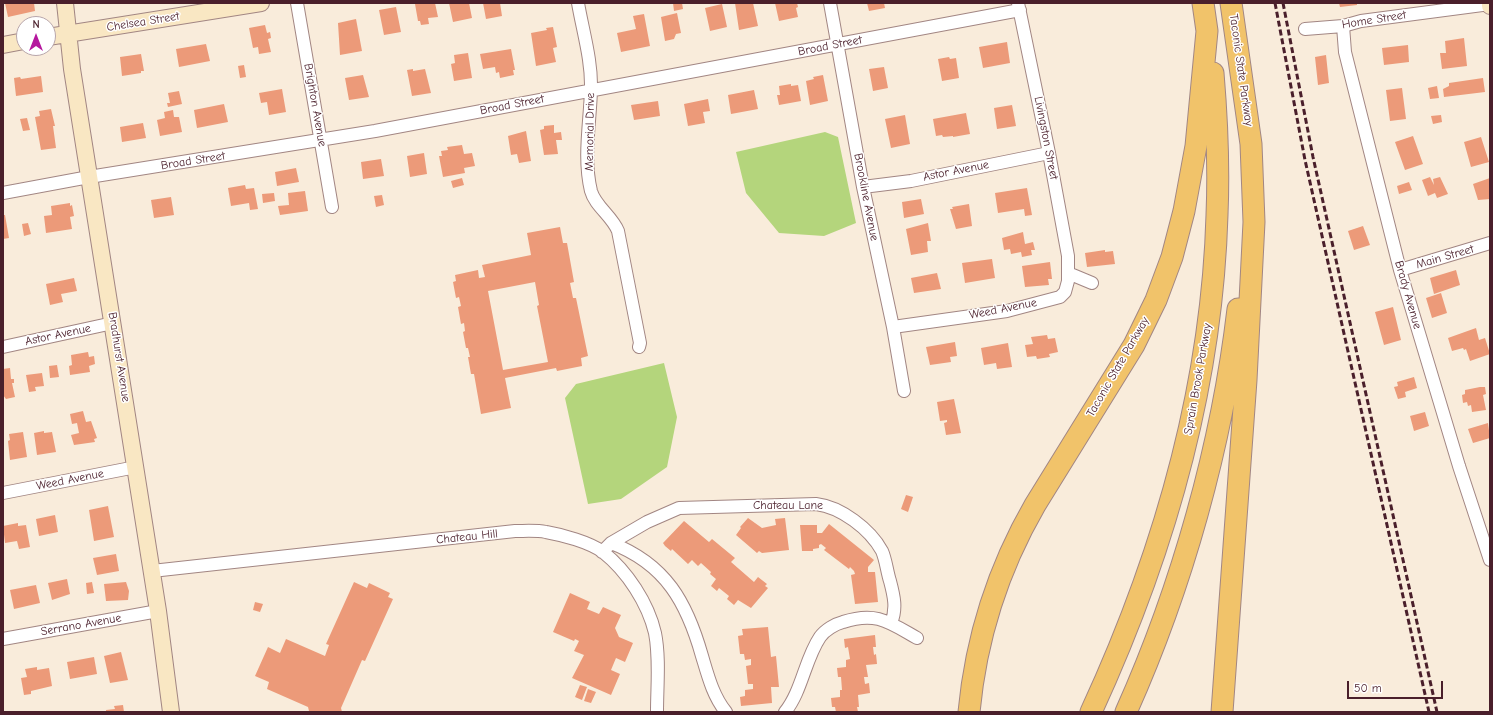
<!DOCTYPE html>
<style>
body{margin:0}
#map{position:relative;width:1493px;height:715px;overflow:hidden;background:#f9ecdb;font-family:"Comic Neue",sans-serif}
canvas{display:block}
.frame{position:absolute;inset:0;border:4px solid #4a1f2b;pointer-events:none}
.north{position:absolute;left:16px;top:16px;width:40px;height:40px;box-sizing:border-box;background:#fff;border:1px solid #b7a5aa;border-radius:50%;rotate:0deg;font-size:11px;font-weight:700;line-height:16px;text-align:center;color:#4a1f2b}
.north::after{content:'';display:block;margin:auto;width:14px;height:18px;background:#b5179e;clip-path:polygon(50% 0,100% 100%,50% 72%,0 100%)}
.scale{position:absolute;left:1347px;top:681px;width:96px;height:18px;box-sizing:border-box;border:2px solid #4a1f2b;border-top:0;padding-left:5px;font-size:12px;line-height:14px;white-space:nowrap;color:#4a1f2b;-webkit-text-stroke:3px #fff;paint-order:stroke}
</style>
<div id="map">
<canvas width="1493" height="715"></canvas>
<div class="frame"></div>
<div class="north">N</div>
<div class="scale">50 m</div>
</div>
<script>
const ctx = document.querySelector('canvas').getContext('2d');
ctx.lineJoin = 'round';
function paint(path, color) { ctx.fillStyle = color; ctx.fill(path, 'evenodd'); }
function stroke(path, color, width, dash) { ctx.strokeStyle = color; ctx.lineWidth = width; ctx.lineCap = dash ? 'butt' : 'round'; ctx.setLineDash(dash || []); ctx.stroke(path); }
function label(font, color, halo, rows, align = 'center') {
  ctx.font = font + ' "Comic Neue",sans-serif'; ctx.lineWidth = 3; ctx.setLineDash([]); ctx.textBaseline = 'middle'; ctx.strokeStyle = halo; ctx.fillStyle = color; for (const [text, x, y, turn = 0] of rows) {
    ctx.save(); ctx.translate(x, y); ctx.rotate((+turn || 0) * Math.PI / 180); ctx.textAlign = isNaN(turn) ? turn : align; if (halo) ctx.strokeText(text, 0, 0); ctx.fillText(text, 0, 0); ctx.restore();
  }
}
const green = new Path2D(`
 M825,132L838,137L856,223L824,236L779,233L746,193L736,152Z
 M664,363L677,417L667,467L621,499L588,504L565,398L576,384Z`);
const building = new Path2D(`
 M5,3H34L35,11L8,17Z
 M420,3H435L438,17L428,18L429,24L421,25L420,21H418L415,4Z
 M449,3H469L472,18L453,22Z
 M483,3H500L502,16L486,19Z
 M673,3H682L683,9L674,11Z
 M735,3H753L758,26L739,30Z
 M775,3H797L798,7L796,8L798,17L779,21Z
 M867,3H884L885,8L869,11Z
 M1339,3H1357V5L1340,7Z
 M722,4L727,27L710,31L705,8Z
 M396,7L401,32L384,35L379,10Z
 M677,13L681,33L676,34L674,39L665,41L661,17Z
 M644,14L650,46L621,52L617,33L636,29L633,16Z
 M356,19L362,51L340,55L338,23Z
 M265,25L267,33L270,32L271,38L268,39L271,52L259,54L258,47L253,48L249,28Z
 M553,27L557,47L553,48L556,62L536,66L531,33L547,30L546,28Z
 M1464,38L1467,66L1442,69L1440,53H1446L1445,41Z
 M1007,42L1010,63L983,68L979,47Z
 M206,44L210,61L179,67L176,49Z
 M1408,45L1409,62L1384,65L1382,48Z
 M511,49L515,70H513L514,75L500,78L499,72L496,73L495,67L483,69L480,54Z
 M468,53L472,78L454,81L451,64L455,63L454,55Z
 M141,54L144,71H141V73L122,76L120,57Z
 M1326,55L1329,83L1318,85L1315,57Z
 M949,57L950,59L956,58L959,78L942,81L938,59Z
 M244,65L246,77L240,78L238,66Z
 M884,67L888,88L873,91L869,69Z
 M413,69V71L425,69L431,93L412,96L407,70Z
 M363,75L369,97L349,100L345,78Z
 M823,75L828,101L810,105L806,81L814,79L813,77Z
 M41,76L43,92L16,96L14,78L20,77L21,79Z
 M1483,78L1485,92L1444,97L1443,89L1449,86V83Z
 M791,84V86L798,85L801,101L779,105L777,95H780L779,86Z
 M1437,86L1439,98L1430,99L1428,88Z
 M1402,88L1406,119L1390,121L1386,90Z
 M282,89L286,112L269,115L267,102L261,103L259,93Z
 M754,90L758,109L731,114L728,95Z
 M179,91L182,104L168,107L167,103H170L168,93Z
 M708,99L710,111L703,112L705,123L688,126L684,104Z
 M658,101L660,116L634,120L631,105Z
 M224,104L228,122L197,128L194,110Z
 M1012,105L1016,126L997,129L994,108Z
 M51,109L55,126H53L56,148L41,150L35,117L40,116L39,111Z
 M173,110L174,117H179L182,132L160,136L157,120L165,118L164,112Z
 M966,113L970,134L953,137V136L943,137L942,135L936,136L933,119Z
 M905,115L910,144L891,148L885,119Z
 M1441,115L1442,122L1433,124L1431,116Z
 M27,118L30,130L23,131L20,119Z
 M143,123L146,138L122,142L120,127Z
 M554,125V133L561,132L562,140H556L558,154L544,155L540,130L544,129V126Z
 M526,131L531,161L519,163L517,154L511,155L508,136Z
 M1413,136L1423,164L1405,170L1395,142Z
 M1481,137L1489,162L1471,167L1464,142Z
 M462,145L464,154L472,153L475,166L464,168L465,173L443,177L439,156H442L441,151L448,150L447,147Z
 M424,153L427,174L410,177L407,156Z
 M381,159L384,176L363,179L361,162Z
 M296,168L299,182L277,186L275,172Z
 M1430,177L1434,185L1433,179L1440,177L1448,194L1437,198L1435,193L1428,196L1422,180Z
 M462,178L464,185L453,188L451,181Z
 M1490,178V199L1478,200L1473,184Z
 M1409,182L1412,190L1399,194L1397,186Z
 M245,185L246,189L254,188L258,209L250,210L249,203L231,206L228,188Z
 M1027,188L1032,215L1025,216L1024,209L998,213L995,193Z
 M305,191L308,211L280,215L278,206L289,205L288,193Z
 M274,193L275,201L263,203L262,194Z
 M382,195L384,205L376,207L374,196Z
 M171,197L174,215L154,218L151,200Z
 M921,199L924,214L904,218L902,202Z
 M70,203V206L72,205L74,216L70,217L72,229L46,233L44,216L52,215L51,206Z
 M969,204L972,226L956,229L950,209H953L952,207Z
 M3,215H5L9,238L3,239Z
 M28,223L31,234L24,236L22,224Z
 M928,223L931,241H927L928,252L911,255L906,229Z
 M1363,226L1370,245L1354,250L1348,231Z
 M560,227L563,243H567L574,282L570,283L573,298H576L588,356L581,358L582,366L557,371L556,368L505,378L511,408L481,414L474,374H471L468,357H470L468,348H466L463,332L465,331L464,323L461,324L458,307L461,306L459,297L456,298L453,282L456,281L455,275L478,270L479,278L485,277L482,265L531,255L527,233ZM535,282L539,305L537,306L548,362L503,370L488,291Z
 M1023,232L1025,244L1033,242L1035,250H1031L1032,255L1022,257L1021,252L1011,254L1010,249L1004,250L1002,238Z
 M1105,250V252L1113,251L1115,264L1087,267L1085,253Z
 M992,259L995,278L965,283L962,263Z
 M1050,262L1052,279H1048L1049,285L1025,287L1022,266Z
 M1456,270L1460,285L1434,294L1430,278Z
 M937,273L941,289L914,293L911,278Z
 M74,278L77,291L61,294L63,302L50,305L46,284Z
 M1441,293L1447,313L1432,318L1426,298Z
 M1393,307L1401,340L1384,345L1375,312Z
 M1476,328L1479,340L1485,338L1490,354L1470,361L1466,349L1464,350L1463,348L1452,351L1448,338Z
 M1047,335L1048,339L1055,338L1058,352L1049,354L1050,357L1037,359L1036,356L1027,357L1025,345L1033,344L1031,337Z
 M955,342L957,356L950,357L951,362L930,365L926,347Z
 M1008,343L1012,367L997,369L996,363L984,365L981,348Z
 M88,352L89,357L94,356L95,364L89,366L90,372L70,375L69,366L72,365L71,355Z
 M57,365L59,377L50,378L49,366Z
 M10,368L11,379H14V383H12L15,397L6,399L3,395V369Z
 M42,373L44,386L35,387L36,391L29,392L26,375Z
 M1414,377L1417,388L1405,392L1406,397L1398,399L1394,387L1398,386L1397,382Z
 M1480,387H1485L1486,394L1483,395L1486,410L1472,412L1471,405L1468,406L1467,402L1463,403L1462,395L1465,394V390Z
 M954,399L961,433L946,435L944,423L947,422V420L940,421L937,402Z
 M83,411L86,422L91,421L97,438L94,439L95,442L74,445L71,435L79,433L77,423L72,424L70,414Z
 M1425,412L1429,426L1414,431L1410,416Z
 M1488,423L1490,438L1473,443L1468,429Z
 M44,431V433L52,432L56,452L37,455L34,433Z
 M23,432L27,457L10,460L8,441L10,440L9,434Z
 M906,495L913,497L908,512L901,509Z
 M108,506L114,537L94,541L89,510Z
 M55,515L58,532L39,536L36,519Z
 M748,518L762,528L776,525L775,519L785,518L789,550L762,553L759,551L757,553L736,535L741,528L740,527Z
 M684,521L709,542L712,539L735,558L731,562L754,582L758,577L767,584L765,586L768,588L751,608L738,600L734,605L727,599L729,596L719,588L717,591L711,586L716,579L710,574L711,572L701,563L698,566L692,560L688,564L672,549L671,551L665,546L663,543Z
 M18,523V526L26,525L30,547L19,549L17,541L5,543L3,526Z
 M829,524L874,560L868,567V572H875L878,602L855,604L851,575L855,574L854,571L850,567L849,569L824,550L826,548L821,544L819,545V548L813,549V551H802L800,525H817V533H822Z
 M116,554L119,571L97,575L93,558Z
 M67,579L70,594L52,600L48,583Z
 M92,582L94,593L87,594L86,583Z
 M126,582L129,591L128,600L106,601L104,584Z
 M354,582L367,588L369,583L390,593L388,597L393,599L365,661L362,660L341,708L342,712H306L309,711L308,707L267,689L269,682L255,676L268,647L280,653L286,639L325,656L329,645L326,644Z
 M36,585L40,603L14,609L10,590Z
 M570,593L590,602L587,609L599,614L603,607L621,615L615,628L619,637L633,643L625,662L616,658L611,670L620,674L611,695L572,678L584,655L574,651L579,641L575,639L574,641L553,632Z
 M255,602L263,604L260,612L253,610Z
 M768,627L771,657L776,656L779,687H771L772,703L741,706L740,697L745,696V690L753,689V684H748L746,666L751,665V659L745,660L744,654H740L738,636L743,635L742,629Z
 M875,635L876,647H873L874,655L876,654L877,664L866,665L868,677H864L865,684L869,683L870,693L858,695L859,707H857L858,712H836L835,707H832L831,698L840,697V690H842L841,677H838L837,668L846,667V660L850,659L848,647L845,648L844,639Z
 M121,652L128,680L110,683L104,656Z
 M94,657L97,674L70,679L67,662Z
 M37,667V670L49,668L52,686L31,691V694L24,695L21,678L27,677L25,669Z
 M580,685L587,687L582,700L575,697Z
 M588,689L596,692L591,703L584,701Z
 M123,705L124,712H106V710L115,709L114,706Z`);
const street = new Path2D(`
 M297,3L332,207
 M578,3C583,32 592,61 591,90C590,123 583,158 591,191C595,206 612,216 618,231L640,343L639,347
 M830,3L863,187L893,327L904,391
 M1343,26L1345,52L1400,270L1459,466L1490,560
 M1305,29L1343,26L1361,21L1490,4
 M863,187L911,181L1049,153
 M3,193L89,177L375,131L1020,10
 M1400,270L1490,243
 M1068,273L1092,283
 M893,327L1007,311L1060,297L1065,292L1068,281V256L1049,153L1018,3
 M3,347L113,323
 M3,493L136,467
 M611,543C666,564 687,603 702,656C708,676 713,696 726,712
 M602,552L611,543L647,522L679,508L816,504C841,507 870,529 882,551C886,560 887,572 890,581C894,596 897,609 891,623
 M152,571L515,531C525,531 536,530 546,532C563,535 589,542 603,552C627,571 648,603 655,633C660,658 657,686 657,712
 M3,639L158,611
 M785,712C802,691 805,659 820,637C825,630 835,624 843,622C876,611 889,622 917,638`);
const secondary = new Path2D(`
 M65,3L72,69L158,611L171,712
 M1490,3V6
 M48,37L261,3
 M3,45L24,41`);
const highway = new Path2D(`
 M969,712C976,638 998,569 1035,505L1134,345L1156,300L1172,257L1184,211L1196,146L1207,31L1203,3
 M1091,712C1163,556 1212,387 1217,215C1219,167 1217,120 1213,73
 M1126,712C1182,587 1222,445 1238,309
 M1222,712L1246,380L1254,222L1251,144L1231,3`);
const rail = new Path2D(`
 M1275,3L1305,160L1429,712
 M1283,3L1313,157L1437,712`);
const streetNames = [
 ["Home Street",1374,20,-9],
 ["Chelsea Street",143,22,-9],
 ["Broad Street",830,46,-11],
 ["Taconic State Parkway",1241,70,82],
 ["Brighton Avenue",315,105,80],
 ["Broad Street",512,105,-11],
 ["Memorial Drive",590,132,-89],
 ["Livingston Street",1046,138,79],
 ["Broad Street",193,161,-9],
 ["Astor Avenue",956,171,-11],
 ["Brookline Avenue",866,197,79],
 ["Main Street",1445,257,-16],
 ["Brady Avenue",1408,295,74],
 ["Weed Avenue",1003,309,-11],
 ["Astor Avenue",58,335,-12],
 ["Bradhurst Avenue",119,357,81],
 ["Taconic State Parkway",1118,367,-60],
 ["Sprain Brook Parkway",1198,379,-80],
 ["Weed Avenue",70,480,-11],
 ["Chateau Lane",788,506],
 ["Chateau Hill",467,537,-6],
 ["Serrano Avenue",81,625,-10]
];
paint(green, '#b4d57c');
paint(building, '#ec9a79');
stroke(street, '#a28683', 14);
stroke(secondary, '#a28683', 18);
stroke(highway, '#a28683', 23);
stroke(street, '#fff', 12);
stroke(secondary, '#f9e7c3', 16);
stroke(highway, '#f1c36a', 21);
stroke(rail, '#4a1f2b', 3, [6, 3]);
label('12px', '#4a1f2b', '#fff', streetNames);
</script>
